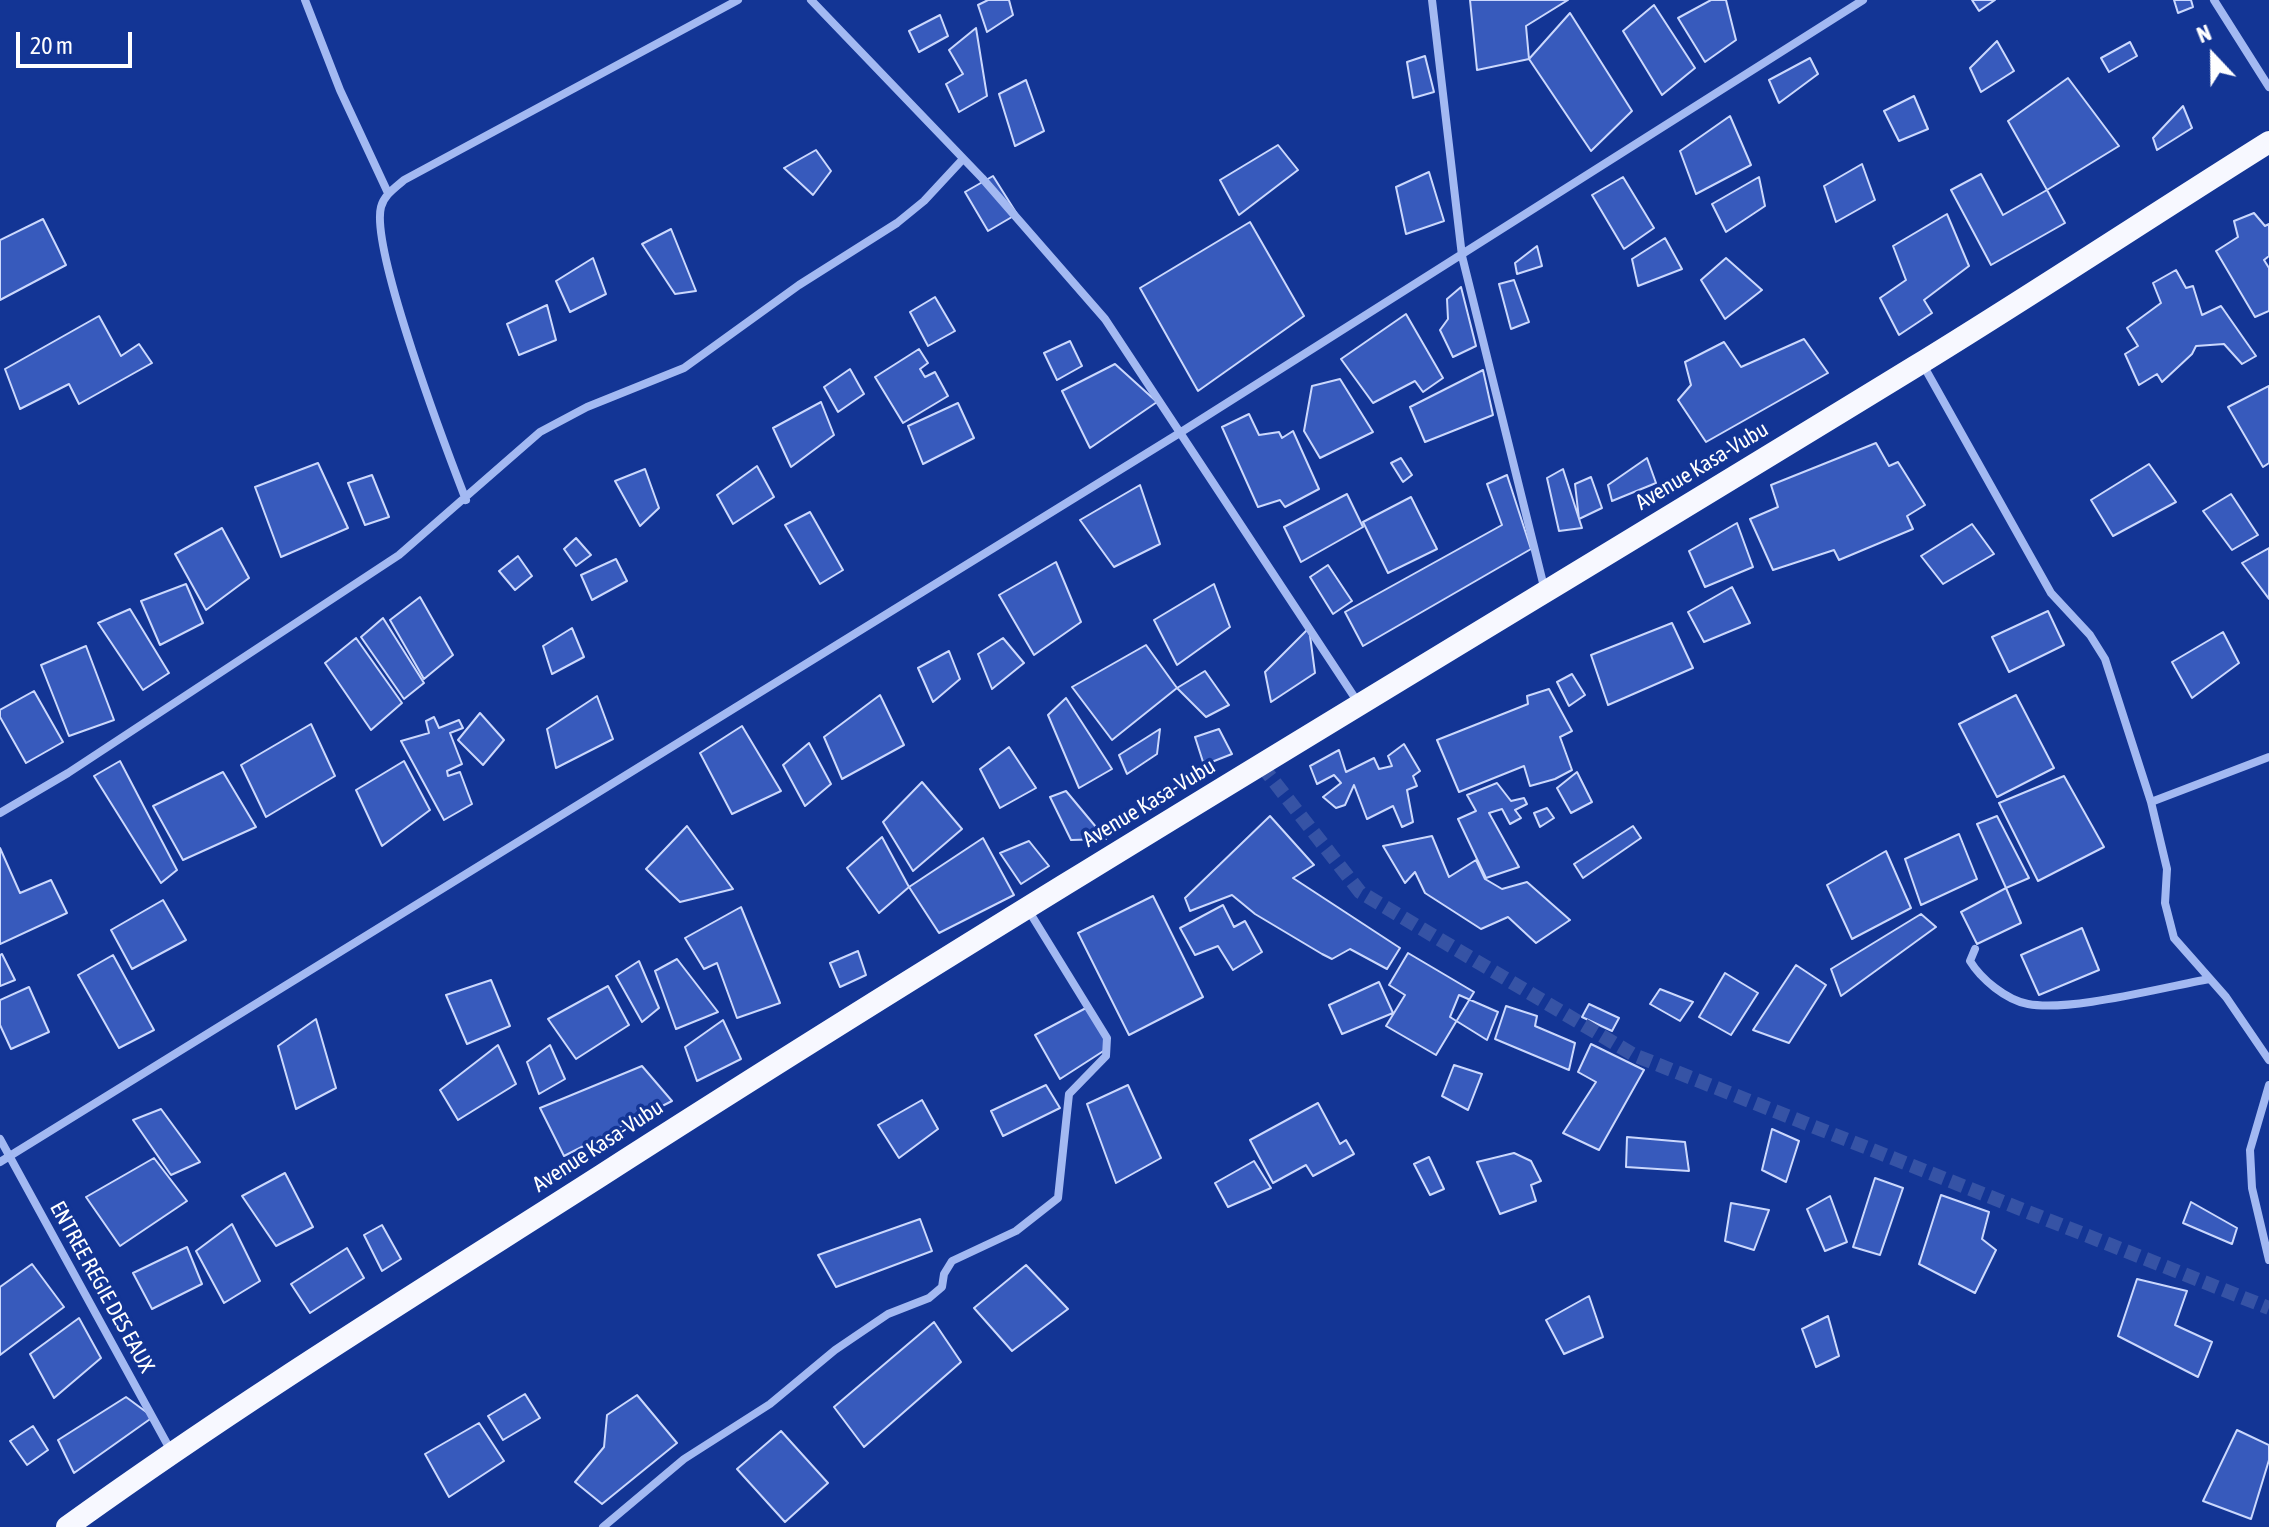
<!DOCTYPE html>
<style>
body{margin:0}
#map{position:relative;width:2269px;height:1527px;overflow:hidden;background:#133595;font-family:"Asap Condensed",sans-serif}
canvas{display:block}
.north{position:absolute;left:2173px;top:16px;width:80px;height:80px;-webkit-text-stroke:6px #133595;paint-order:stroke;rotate:338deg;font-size:22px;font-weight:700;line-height:32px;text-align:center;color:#fff}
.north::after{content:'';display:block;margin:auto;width:28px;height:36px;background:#fff;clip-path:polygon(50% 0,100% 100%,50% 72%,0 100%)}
.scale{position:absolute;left:16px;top:32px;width:116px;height:36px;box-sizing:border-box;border:4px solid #fff;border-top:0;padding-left:10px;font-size:24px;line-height:28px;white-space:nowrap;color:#fff;-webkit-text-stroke:6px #133595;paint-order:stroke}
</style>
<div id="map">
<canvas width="2269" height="1527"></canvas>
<div class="north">N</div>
<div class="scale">20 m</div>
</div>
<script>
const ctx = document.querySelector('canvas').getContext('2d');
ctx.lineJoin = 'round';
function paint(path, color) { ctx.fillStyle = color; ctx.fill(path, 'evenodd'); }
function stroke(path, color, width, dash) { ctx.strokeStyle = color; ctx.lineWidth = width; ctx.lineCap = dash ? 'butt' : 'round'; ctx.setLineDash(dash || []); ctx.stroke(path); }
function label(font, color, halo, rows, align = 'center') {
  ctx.font = font + ' "Asap Condensed",sans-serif'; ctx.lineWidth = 7; ctx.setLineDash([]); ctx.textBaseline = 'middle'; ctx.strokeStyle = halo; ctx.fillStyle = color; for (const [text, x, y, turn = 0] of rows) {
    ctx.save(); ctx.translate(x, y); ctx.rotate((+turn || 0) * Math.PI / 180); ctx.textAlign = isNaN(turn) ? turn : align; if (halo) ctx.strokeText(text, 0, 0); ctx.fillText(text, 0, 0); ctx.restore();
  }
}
const building = new Path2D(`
 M988,0H1009L1013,15L987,32L978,5Z
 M1470,0H1568L1526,26L1529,59L1477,70Z
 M1711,0H1726L1736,40L1705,62L1678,18Z
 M1972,0H1995L1979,11Z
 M2174,0H2191L2193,7L2178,13Z
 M1654,5L1695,68L1662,95L1623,31Z
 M1570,13L1632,111L1591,151L1529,59Z
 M940,15L948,36L919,52L909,31Z
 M976,28L987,96L959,112L946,84L963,74L949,50Z
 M1997,41L2014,71L1981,92L1970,68Z
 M2130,42L2137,56L2109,72L2101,58Z
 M1425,56L1434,92L1413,98L1407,62Z
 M1810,58L1818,74L1779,103L1769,80Z
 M2068,78L2119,146L2047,190L2008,121Z
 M1026,80L1044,131L1015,146L999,94Z
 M1914,96L1928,129L1899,141L1884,111Z
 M2183,106L2192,128L2157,150L2153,138Z
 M1730,116L1751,165L1696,194L1680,151Z
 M1278,145L1298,170L1239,215L1220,180Z
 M816,150L831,171L813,195L784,168Z
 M1862,164L1875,200L1836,222L1824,186Z
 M1429,172L1444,221L1406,234L1396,187Z
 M1981,174L2003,215L2047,190L2065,223L1991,265L1951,190Z
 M993,176L1017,214L988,231L965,192Z
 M1623,177L1654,228L1624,249L1592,195Z
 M1759,177L1765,206L1726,232L1712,204Z
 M2254,213L2265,226L2269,224V256L2264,260L2269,268V311L2255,317L2216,251L2238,237L2234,221Z
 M1947,214L1969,266L1924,300L1932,313L1899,335L1880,298L1906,280L1893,246Z
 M43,219L66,265L0,300V240Z
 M1250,222L1304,316L1198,391L1140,288Z
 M671,229L696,291L675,294L642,244Z
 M1665,238L1682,269L1638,286L1632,259Z
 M1537,246L1542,266L1517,274L1515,263Z
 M593,258L606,294L570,312L556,281Z
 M1726,258L1762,290L1725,319L1701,280Z
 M2176,270L2186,288L2193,286L2202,315L2221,306L2256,356L2242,364L2224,344L2196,346L2192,354L2162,382L2157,374L2139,385L2125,354L2138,346L2127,328L2161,303L2153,283Z
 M1514,280L1529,322L1511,329L1499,284Z
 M1461,287L1476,346L1453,357L1440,330L1448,319L1447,299Z
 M935,297L955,331L928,346L910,312Z
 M547,305L556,340L519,355L507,324Z
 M1406,314L1443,378L1423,392L1415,381L1373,403L1341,359Z
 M99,316L121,356L139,344L152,363L79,404L69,384L20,409L5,369Z
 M1804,339L1828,373L1706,442L1678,400L1691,385L1685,362L1724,342L1741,367Z
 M1070,341L1082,366L1057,380L1044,353Z
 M919,349L928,363L920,369L925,377L935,372L948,396L903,423L875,377Z
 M1115,364L1157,402L1090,448L1062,391Z
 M850,369L864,394L838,412L824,387Z
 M1483,370L1493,415L1425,442L1410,407Z
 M1340,379L1373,432L1320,458L1304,431L1312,386Z
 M2269,386V463L2263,467L2228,407Z
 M821,402L834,435L791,467L773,428Z
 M958,403L974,438L923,464L908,426Z
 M1249,414L1259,435L1279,432L1282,438L1293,431L1319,489L1285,507L1280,500L1258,507L1222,427Z
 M1876,443L1889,466L1898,462L1925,505L1907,516L1913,529L1839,560L1834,550L1773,570L1750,519L1778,507L1771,485Z
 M1401,458L1412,475L1403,482L1391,463Z
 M1647,458L1656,483L1612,501L1608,485Z
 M318,463L348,528L281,557L255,487Z
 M2149,464L2176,502L2113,536L2091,500Z
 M757,466L774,497L733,524L717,495Z
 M645,469L659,508L640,526L615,481Z
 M1563,469L1582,528L1559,531L1547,478Z
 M372,475L389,517L365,525L348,483Z
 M1507,475L1531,549L1363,646L1345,612L1502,525L1487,484Z
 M1591,477L1602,508L1579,519L1575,484Z
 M1140,485L1160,544L1114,567L1080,520Z
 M1347,494L1363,527L1301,562L1284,527Z
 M2231,494L2258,535L2232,550L2203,511Z
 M1411,497L1437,549L1388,573L1363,522Z
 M810,512L843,570L820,584L785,525Z
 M1737,523L1753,567L1705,587L1689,551Z
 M1972,524L1994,554L1943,584L1921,556Z
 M222,528L249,578L206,610L175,554Z
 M576,538L591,555L576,566L564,549Z
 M2269,548V599L2242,563Z
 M518,556L532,576L515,590L499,571Z
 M616,559L627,581L592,600L581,575Z
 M1056,562L1081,622L1034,655L999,595Z
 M1328,565L1352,601L1333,614L1310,577Z
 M186,584L203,623L160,645L141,601Z
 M1214,584L1230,627L1177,665L1154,620Z
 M1732,587L1750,623L1704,642L1688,612Z
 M420,597L453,655L424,679L390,620Z
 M130,609L169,673L143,690L98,623Z
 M2048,611L2064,645L2009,672L1992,637Z
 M383,618L424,683L404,699L361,637Z
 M1672,623L1693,668L1608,705L1591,655Z
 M572,628L584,657L552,674L543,646Z
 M1309,628L1315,673L1271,702L1265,672Z
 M2223,632L2239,663L2192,698L2172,662Z
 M356,638L402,703L371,730L325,663Z
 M1003,638L1024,663L992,689L978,654Z
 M1146,645L1177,688L1112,740L1072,687Z
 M86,646L114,720L69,736L41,665Z
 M949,651L960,679L933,702L918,668Z
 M1205,671L1229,705L1206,717L1177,688Z
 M1572,674L1585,695L1569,706L1557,682Z
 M1549,689L1572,731L1560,737L1572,770L1555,779L1530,786L1524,766L1459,792L1437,740L1528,704L1527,696Z
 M34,691L63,742L26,763L0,717V710Z
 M880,695L904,745L842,779L824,737Z
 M2016,695L2054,768L1997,797L1959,724Z
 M597,696L613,739L556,768L547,729Z
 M1066,698L1112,769L1079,788L1048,715Z
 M480,713L504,740L483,765L458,740Z
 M434,717L439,728L459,720L463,728L450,733L462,764L447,771L448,776L460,772L472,804L444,820L401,741L429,733L426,721Z
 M311,724L335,776L266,817L241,765Z
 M742,726L781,791L732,814L700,753Z
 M1160,729L1157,754L1127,774L1119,755Z
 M1219,729L1232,754L1204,765L1195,737Z
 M809,743L831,784L805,806L783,765Z
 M1404,744L1420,771L1413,776L1417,786L1407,790L1413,822L1402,827L1393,806L1367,819L1354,785L1345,805L1336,808L1323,797L1341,783L1334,775L1317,784L1310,766L1339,750L1346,772L1374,758L1379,769L1392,766L1388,756Z
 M1009,747L1036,788L1000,808L980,769Z
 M120,761L177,870L161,883L94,776Z
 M404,761L430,810L382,846L356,790Z
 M223,772L256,827L183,860L153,806Z
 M1577,772L1592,802L1571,813L1557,788Z
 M2064,776L2104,847L2038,881L1999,803Z
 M922,782L962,829L913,871L883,822Z
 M1497,783L1511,801L1524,798L1527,804L1515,810L1521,818L1510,824L1502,809L1489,813L1519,867L1486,878L1458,819L1476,811L1467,795Z
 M1066,791L1106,839L1071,840L1050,797Z
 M1547,808L1554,818L1540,827L1534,813Z
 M1270,816L1314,865L1293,878L1400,948L1387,969L1350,949L1332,959L1322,954L1255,914L1232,895L1190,911L1185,898Z
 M1997,816L2029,878L2006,888L1977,824Z
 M687,826L733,889L680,902L646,869Z
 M1633,826L1641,838L1583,878L1574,864Z
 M1959,834L1977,879L1921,905L1905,859Z
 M1432,836L1449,877L1476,860L1485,879L1502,889L1527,882L1570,920L1536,943L1508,917L1481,929L1425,893L1415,872L1405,883L1383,846Z
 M882,837L909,887L879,913L847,868Z
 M983,838L1014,895L939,933L909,887Z
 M1029,841L1049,866L1021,884L1000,853Z
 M0,848L20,893L51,880L67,913L0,944Z
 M1886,851L1911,908L1852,939L1827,885Z
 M2006,888L2021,923L1977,944L1961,912Z
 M1153,896L1203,997L1129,1035L1078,933Z
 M163,900L186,940L132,969L111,930Z
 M1223,905L1234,927L1245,921L1262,952L1233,970L1218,946L1195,955L1180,928Z
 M741,907L780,1003L737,1018L717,963L704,969L685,938Z
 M1921,914L1936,927L1841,996L1831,969Z
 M2082,928L2099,970L2039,995L2021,955Z
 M858,951L866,975L840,987L830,963Z
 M1408,953L1474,992L1436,1055L1386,1026L1405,995L1389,985Z
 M2,954L15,980L0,986V955Z
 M113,955L154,1030L119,1048L78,975Z
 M677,959L718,1012L676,1029L655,971Z
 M639,961L659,1008L642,1022L616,976Z
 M1796,965L1826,985L1789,1043L1753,1030Z
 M1725,973L1758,993L1731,1035L1699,1017Z
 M491,980L510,1026L467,1044L446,995Z
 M1379,982L1393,1013L1342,1034L1329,1005Z
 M608,986L629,1025L576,1059L548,1019Z
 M29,987L49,1032L11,1049L0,1025V1000Z
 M1660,989L1693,1002L1680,1021L1650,1004Z
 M1459,995L1498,1012L1487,1040L1450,1017Z
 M1589,1004L1619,1018L1612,1031L1582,1017Z
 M1506,1006L1537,1016L1535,1026L1575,1043L1569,1070L1495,1039Z
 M1086,1008L1105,1039V1050L1060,1079L1035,1035Z
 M316,1019L336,1088L296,1109L278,1046Z
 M723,1020L741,1059L697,1081L685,1047Z
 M1591,1044L1644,1070L1599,1150L1563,1133L1596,1082L1578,1072Z
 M498,1045L516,1084L458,1120L440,1090Z
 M550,1045L565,1079L539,1094L527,1062Z
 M1454,1065L1482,1074L1468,1110L1442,1096Z
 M642,1066L672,1101L564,1156L540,1108Z
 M1046,1085L1060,1108L1003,1136L991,1111Z
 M1128,1085L1161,1158L1116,1183L1087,1104Z
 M922,1100L938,1129L899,1158L878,1125Z
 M1318,1103L1340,1144L1346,1140L1354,1154L1313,1176L1306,1165L1273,1183L1250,1140Z
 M161,1109L200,1162L171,1175L133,1120Z
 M1772,1129L1799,1141L1786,1182L1762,1170Z
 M1627,1137L1685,1142L1689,1171L1626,1167Z
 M1514,1153L1531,1161L1541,1181L1531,1185L1536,1201L1500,1214L1477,1162Z
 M1429,1157L1444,1189L1430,1195L1414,1164Z
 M154,1158L187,1201L120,1246L86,1197Z
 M1254,1161L1271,1188L1228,1207L1215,1183Z
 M285,1173L313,1227L276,1246L242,1196Z
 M1875,1178L1903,1188L1880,1255L1853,1247Z
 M1941,1195L1989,1212L1982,1239L1996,1250L1975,1293L1919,1264Z
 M1830,1196L1847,1242L1825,1251L1807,1209Z
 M2191,1202L2237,1228L2232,1244L2183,1223Z
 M1731,1203L1769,1210L1754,1250L1725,1241Z
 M920,1219L932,1251L836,1287L818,1255Z
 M232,1224L260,1281L224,1303L196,1251Z
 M382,1225L401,1259L382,1271L364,1235Z
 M187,1247L202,1284L152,1309L133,1273Z
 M347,1248L364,1278L310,1313L291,1284Z
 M32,1264L64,1307L0,1355V1287Z
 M1026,1265L1068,1309L1012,1351L974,1308Z
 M2137,1279L2187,1291L2175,1325L2212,1342L2198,1377L2118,1336Z
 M1589,1296L1603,1337L1564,1354L1546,1320Z
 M1828,1316L1839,1356L1816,1367L1802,1329Z
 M79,1318L101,1358L54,1398L30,1354Z
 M934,1322L961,1362L864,1447L834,1407Z
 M525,1394L540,1418L503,1440L488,1416Z
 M637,1395L677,1443L602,1504L575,1482L604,1447L607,1415Z
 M126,1397L153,1417L74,1473L58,1440Z
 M479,1423L504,1461L449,1497L425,1454Z
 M33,1426L48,1450L27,1465L10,1441Z
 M2237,1430L2269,1445V1460L2251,1519L2203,1501Z
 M781,1431L828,1483L785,1522L737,1469Z`);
const tertiaryTunnel = new Path2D(`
 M1262,766L1360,892L1634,1055L2269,1308`);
const minor = new Path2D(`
 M305,0L340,90L388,193
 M811,0L982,178L1105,319L1359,704
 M1432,0L1462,256L1545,591
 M2214,0L2269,87
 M1922,363L2051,593L2090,635L2105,659L2151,802L2167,869L2165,903L2174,938L2226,997L2269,1060
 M466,500C447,451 370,249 381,207C384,195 395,188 404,180L738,0
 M2151,802L2269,757
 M0,813L68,773L399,555L540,432L587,407L684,368L799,285L897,223L924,201L963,159
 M1975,949L1970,961C1981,979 2006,1000 2028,1004C2071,1012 2163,987 2210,979
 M2269,1085L2250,1150L2252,1188L2269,1260
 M0,1139L171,1451
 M0,1162L1178,434L1863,0
 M603,1527L684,1459L770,1404L835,1350L888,1314L929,1298L942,1287L944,1274L952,1261L1016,1231L1058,1198L1069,1094L1106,1056L1107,1038L1027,908`);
const trunk = new Path2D(`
 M67,1527C240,1402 422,1290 602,1175C1035,897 1477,635 1916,366C2035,293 2151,216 2269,142`);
const streetNames = [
 ["Avenue Kasa-Vubu",1702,466,-31],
 ["Avenue Kasa-Vubu",1149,803,-31],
 ["Avenue Kasa-Vubu",598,1146,-33],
 ["ENTREE REGIE DES EAUX",102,1287,61]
];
paint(building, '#375abc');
stroke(building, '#cbd8fd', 2);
stroke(tertiaryTunnel, '#3653a5', 14, [14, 7]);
stroke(minor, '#a3b9f2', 8);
stroke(trunk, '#f7f8ff', 22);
label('22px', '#fff', '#133595', streetNames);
</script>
